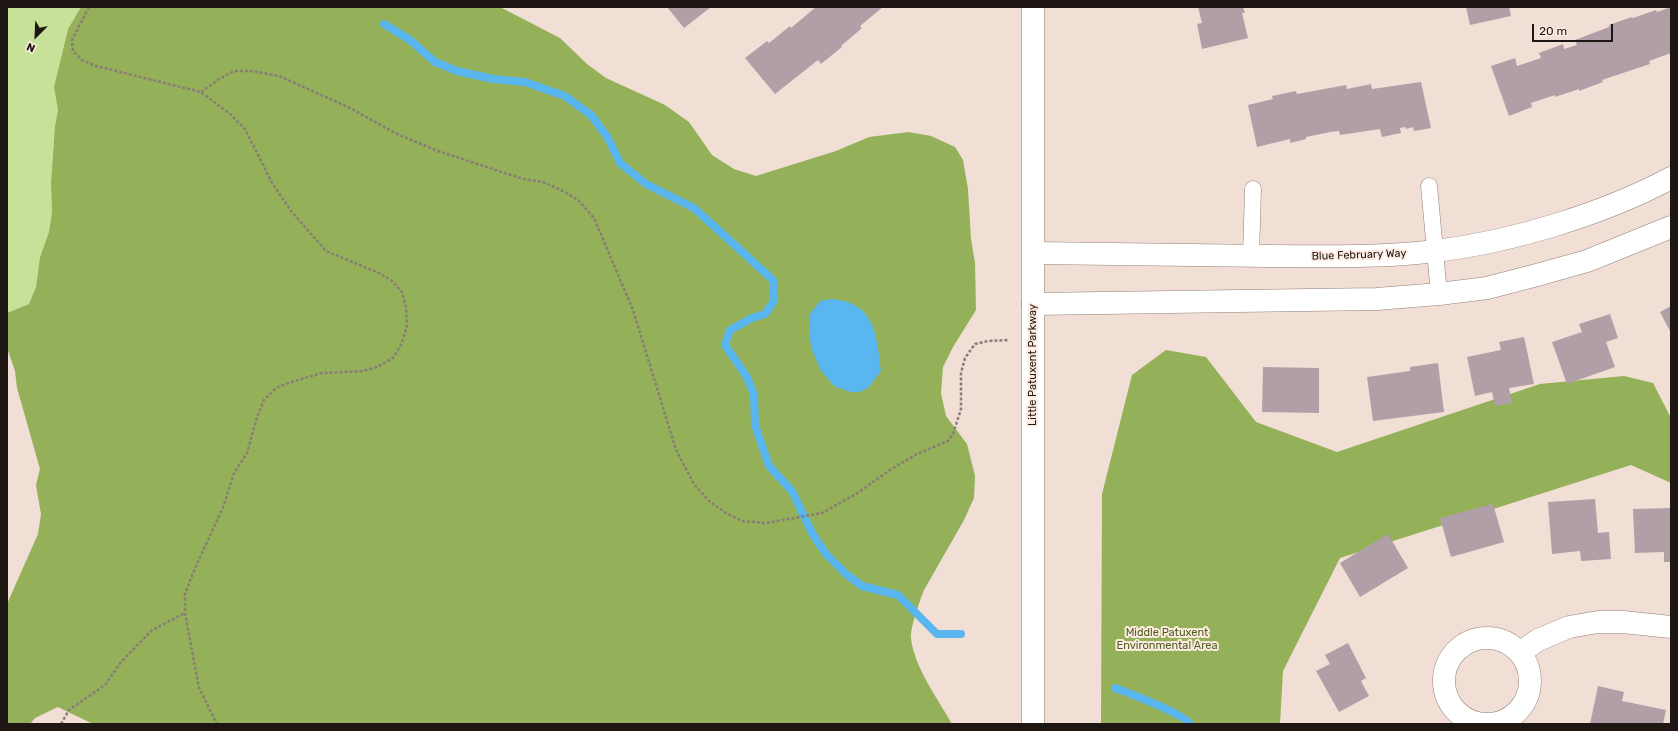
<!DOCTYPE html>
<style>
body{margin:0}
#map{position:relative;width:1678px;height:731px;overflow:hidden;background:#f1ded5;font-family:Rubik,sans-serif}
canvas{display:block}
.frame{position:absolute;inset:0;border:8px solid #1d1613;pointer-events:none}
.north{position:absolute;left:16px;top:16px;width:40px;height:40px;-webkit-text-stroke:3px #feece2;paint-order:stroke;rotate:204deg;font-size:11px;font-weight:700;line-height:16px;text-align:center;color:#1d1613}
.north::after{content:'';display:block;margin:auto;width:14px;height:18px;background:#1d1613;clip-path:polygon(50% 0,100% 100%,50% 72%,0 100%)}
.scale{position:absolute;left:1532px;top:24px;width:81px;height:18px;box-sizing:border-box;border:2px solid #1d1613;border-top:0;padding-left:5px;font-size:12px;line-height:14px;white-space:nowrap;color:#1d1613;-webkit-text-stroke:3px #feece2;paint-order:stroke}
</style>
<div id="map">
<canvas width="1678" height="731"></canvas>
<div class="frame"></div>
<div class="north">N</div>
<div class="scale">20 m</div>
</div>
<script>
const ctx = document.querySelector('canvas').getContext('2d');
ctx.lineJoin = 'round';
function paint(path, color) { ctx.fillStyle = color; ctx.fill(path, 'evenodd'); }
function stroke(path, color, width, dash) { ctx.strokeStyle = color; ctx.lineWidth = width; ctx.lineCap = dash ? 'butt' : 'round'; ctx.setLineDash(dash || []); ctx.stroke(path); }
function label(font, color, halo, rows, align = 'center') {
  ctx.font = font + ' Rubik,sans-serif'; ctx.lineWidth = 4; ctx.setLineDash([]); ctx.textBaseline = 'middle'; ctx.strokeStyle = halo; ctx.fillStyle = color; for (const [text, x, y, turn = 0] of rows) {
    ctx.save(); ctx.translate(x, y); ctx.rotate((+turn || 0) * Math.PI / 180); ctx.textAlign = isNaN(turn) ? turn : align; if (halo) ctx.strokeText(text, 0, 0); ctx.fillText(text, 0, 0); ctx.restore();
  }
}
const green = new Path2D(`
 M7,7H81L68,29L54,87L58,110L55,126L51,183L52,212L49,232L40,257L36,287L29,304L7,313Z`);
const forest = new Path2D(`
 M81,7H500L560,38L587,64L606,78L665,105L689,122L712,155L734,169L756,176L836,151L869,137L909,132L931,136L955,147L963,160L968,189L971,239L975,263L976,310L953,347L943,367L941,393L946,416L967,444L975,476L974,498L964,520L924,590C920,600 910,628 911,638C914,667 938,699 952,724H93L58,707L35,718L30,724H7V604L38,534L41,514L36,485L40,469L17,388L15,371L7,348V313L29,304L36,287L40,257L49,232L52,212L51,183L55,126L58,110L54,87L68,29Z
 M1166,350L1206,357L1256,422L1337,452L1540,384L1624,376L1653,383L1671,418V483L1631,465L1340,558L1283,671L1280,724H1101L1102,494L1132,375Z`);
const water = new Path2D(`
 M831,299C875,302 877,335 881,371L869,387L860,392H850L834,386L821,371L812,350L809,335L810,314L820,301Z`);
const stream = new Path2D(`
 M384,24L410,40L435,62L457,71L493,79L525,82L565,96L591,115L608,138L620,163L646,184L694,208L773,280L774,301L765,314L752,318L730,330L725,345L747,377L754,395L755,425L769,466L792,491L812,533L826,554L846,574L862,586L898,595L937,634H961
 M1115,688C1129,693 1184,714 1190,724`);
const building = new Path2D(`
 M667,7H711L684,28Z
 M816,7H883L860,26L862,28L841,46L842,47L821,64L818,60L775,94L745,58L767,41L769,43L790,26L791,28Z
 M1198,7H1243L1245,13H1242L1248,38L1202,49L1197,24L1202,23Z
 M1466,7H1509L1511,16L1470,25Z
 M1671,7V53L1649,61L1650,64L1602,80L1603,82L1579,91V89L1555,97V95L1531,103L1532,107L1509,116L1491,66L1515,58L1517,66L1541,58L1539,53L1563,44L1564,49L1577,45L1575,40L1609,27V25L1632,17L1633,18L1656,10L1657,12Z
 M1421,82L1431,128L1414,131L1413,127L1406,129L1405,127L1400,128L1401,133L1382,137L1380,129L1340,135L1339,131L1330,132L1306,137V139L1290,143V139L1257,147L1248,105L1273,99L1272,96L1296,91L1297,94L1346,85L1347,89L1371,84L1372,89Z
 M1671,306V333L1660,312Z
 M1610,314L1618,338L1606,342L1615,367L1567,384L1552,342L1582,332L1579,324Z
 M1524,337L1534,384L1509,388L1512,403L1495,406L1492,392L1475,396L1467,357L1501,350L1499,342Z
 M1438,363L1444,412L1373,421L1367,377L1410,371V367Z
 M1263,367L1319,368V413L1262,412Z
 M1595,499L1598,533L1609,532L1611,559L1581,561L1580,551L1552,554L1548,502Z
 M1493,504L1504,542L1451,557L1440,518Z
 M1671,508V562H1664V552L1635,553L1633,509Z
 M1388,534L1408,568L1360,597L1340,563Z
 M1348,643L1366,678L1361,681L1369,696L1339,712L1316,671L1330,664L1325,655Z
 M1598,686L1624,692L1622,701L1666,710L1663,724H1590Z`);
const path = new Path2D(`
 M89,7L72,40L73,51L82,60L96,66L201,92L230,114L245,129L271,181L291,211L326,251L379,273L391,280L402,292L406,307L407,326L401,345L393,358L377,367L363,371L322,373L291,382L276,388L264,400L257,417L247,453L234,473L224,505L193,573L185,594V613L199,688L217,724
 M201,92L219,79L234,71H252L279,76L348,107L397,134L438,151L523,179L543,182L565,192L578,200L594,218L633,310L676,450L694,484L709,501L726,513L742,521L766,523L822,513L856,494L890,470L917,454L948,441L953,434L961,409V373L965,358L975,344L988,341L1009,340
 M61,724L69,710L105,685L121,662L152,630L185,613`);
const service = new Path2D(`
 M1429,186L1439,294
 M1251,256L1253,189
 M1476,723V724`);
const minor = new Path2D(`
 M1034,253C1112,254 1191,255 1269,256C1324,256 1380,258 1435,251C1512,242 1603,214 1671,178
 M1033,304L1377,299L1439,294L1487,288L1537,275L1587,261L1671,227
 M1444 681a43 43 0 1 1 86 0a43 43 0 1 1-86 0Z
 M1520,653L1538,640L1569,627L1598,622H1623L1671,627`);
const tertiary = new Path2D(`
 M1033,7V724`);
const streetNames = [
 ["Blue February Way",1359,255,-2],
 ["Little Patuxent Parkway",1033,365,-90]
];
const parkNames = [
 ["Middle Patuxent",1167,633],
 ["Environmental Area",1167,646]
];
paint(green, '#c8e199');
paint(forest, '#94b059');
paint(water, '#5ab6ee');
stroke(stream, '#5ab6ee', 8);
paint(building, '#b19fa8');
stroke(service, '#918078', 17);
stroke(minor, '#918078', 23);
stroke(tertiary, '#918078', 23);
stroke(path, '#8a7d77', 2.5, [3, 2]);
stroke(service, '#fff', 16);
stroke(minor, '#fff', 22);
stroke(tertiary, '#fff', 22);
label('11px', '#1d1613', '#feece2', streetNames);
label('11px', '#4a5d1f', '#feece2', parkNames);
</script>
